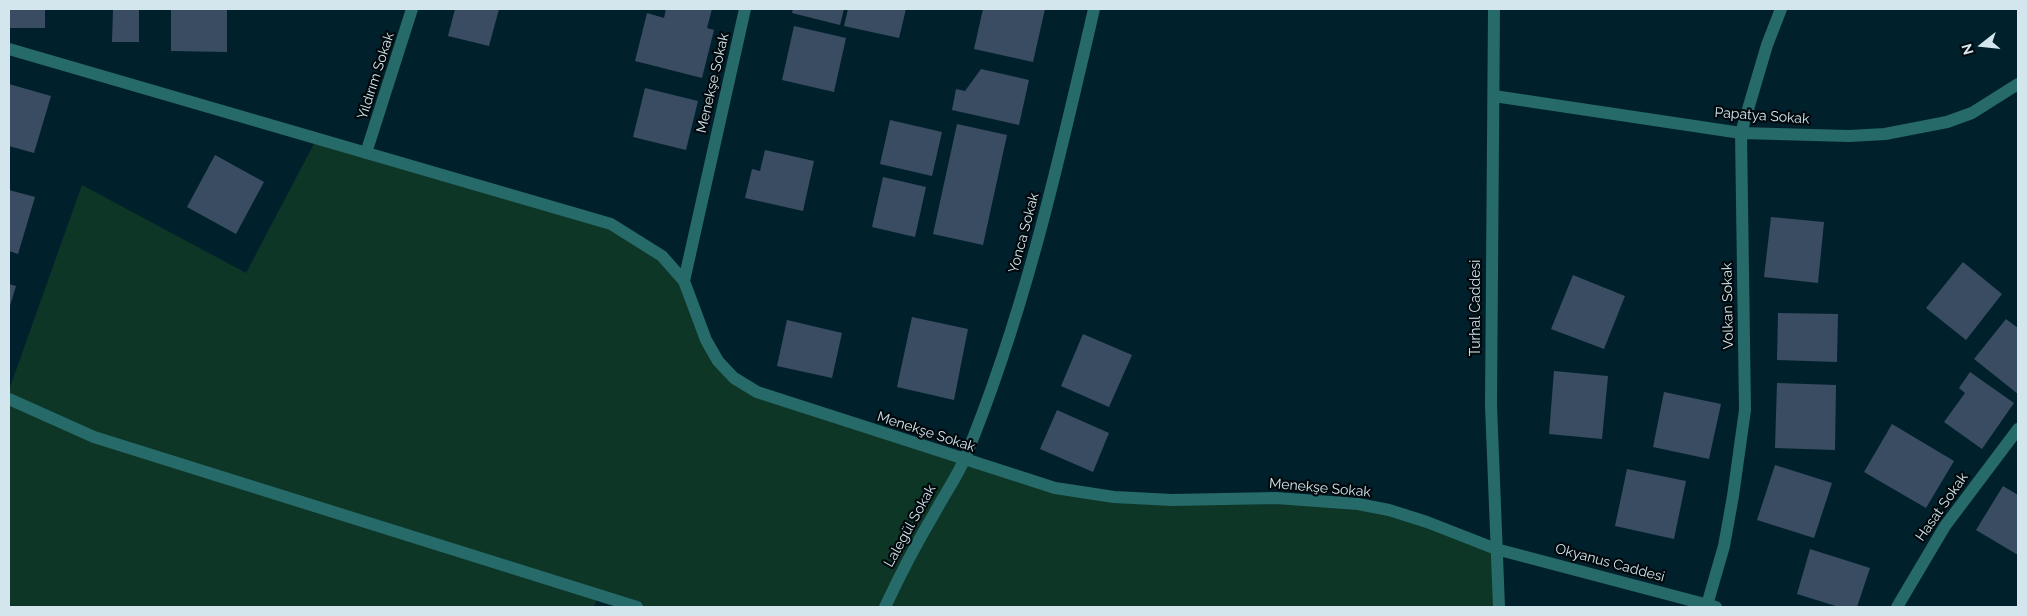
<!DOCTYPE html>
<meta charset="utf-8">
<style>
body{margin:0}
#map{position:relative;width:2027px;height:616px;overflow:hidden;background:#00212c;font-family:Raleway,sans-serif}
canvas{display:block}
.frame{position:absolute;inset:0;border:10px solid #d4e6ed;pointer-events:none}
.north{position:absolute;left:1957px;top:20px;width:50px;height:50px;-webkit-text-stroke:4px #01090d;paint-order:stroke;rotate:254deg;font-size:14px;font-weight:700;line-height:20px;text-align:center;color:#d4e6ed}
.north::after{content:'';display:block;margin:auto;width:18px;height:22px;background:#d4e6ed;clip-path:polygon(50% 0,100% 100%,50% 72%,0 100%)}
</style>
<div id="map">
<canvas width="2027" height="616"></canvas>
<div class="frame"></div>
<div class="north">N</div>
</div>
<script>
const ctx = document.querySelector('canvas').getContext('2d');
ctx.lineJoin = 'round';
function paint(path, color) { ctx.fillStyle = color; ctx.fill(path, 'evenodd'); }
function stroke(path, color, width, dash) { ctx.strokeStyle = color; ctx.lineWidth = width; ctx.lineCap = dash ? 'butt' : 'round'; ctx.setLineDash(dash || []); ctx.stroke(path); }
function label(font, color, halo, rows, align = 'center') {
  ctx.font = font + ' Raleway,sans-serif'; ctx.lineWidth = 4.5; ctx.setLineDash([]); ctx.textBaseline = 'middle'; ctx.strokeStyle = halo; ctx.fillStyle = color; for (const [text, x, y, turn = 0] of rows) {
    ctx.save(); ctx.translate(x, y); ctx.rotate((+turn || 0) * Math.PI / 180); ctx.textAlign = isNaN(turn) ? turn : align; if (halo) ctx.strokeText(text, 0, 0); ctx.fillText(text, 0, 0); ctx.restore();
  }
}
const green = new Path2D(`
 M317,138L611,224L674,269L698,320L734,378L1055,488L1358,504L1496,549L1499,607H637L598,596L594,607H9V390L82,185L246,273Z`);
const building = new Path2D(`
 M9,9H45V28H9Z
 M113,9H139V42H112Z
 M171,9H227V52L171,51Z
 M455,9H499L489,46L448,36Z
 M666,9H712L707,28L714,30L702,78L635,61L647,13L664,18Z
 M793,9H844L840,25L792,13Z
 M848,9H906L899,38L844,26Z
 M983,9H1045L1033,62L974,49Z
 M794,26L846,38L834,92L782,80Z
 M981,69L1029,80L1019,125L952,110L956,89L965,91Z
 M9,84L51,96L34,153L9,146Z
 M645,88L698,101L686,150L633,137Z
 M890,120L942,132L932,176L880,164Z
 M957,124L1007,135L983,245L933,234Z
 M765,150L814,161L803,211L745,198L752,169L760,171Z
 M215,155L264,182L236,234L187,207Z
 M883,177L926,187L915,237L872,227Z
 M9,190L35,197L18,254L9,251Z
 M1771,217L1824,222L1818,283L1764,277Z
 M1963,262L2002,294L1966,340L1926,308Z
 M1573,275L1625,296L1604,349L1551,329Z
 M9,284L16,286L9,309Z
 M1778,313L1838,314L1837,362L1777,360Z
 M912,317L968,329L954,400L897,387Z
 M2006,319L2018,328V394L1974,359Z
 M787,320L842,333L832,378L777,366Z
 M1083,334L1132,355L1109,407L1061,386Z
 M1554,371L1608,376L1602,439L1549,434Z
 M1970,372L2014,403L1982,449L1944,422L1965,393L1959,388Z
 M1777,383L1836,385L1835,450L1775,448Z
 M1664,392L1721,404L1709,459L1653,447Z
 M1057,410L1109,433L1093,472L1040,449Z
 M1892,424L1954,461L1926,508L1864,472Z
 M1775,465L1832,483L1814,538L1757,520Z
 M1627,469L1686,481L1674,539L1615,526Z
 M2003,486L2018,495V555L1976,530Z
 M1810,549L1870,568L1857,607H1839L1797,594Z`);
const minor = new Path2D(`
 M745,9L684,281L706,340L718,361L734,378L757,392L1055,488L1114,497L1172,500L1276,498L1358,504L1389,510L1427,522L1496,549L1716,607
 M9,49L611,224L662,256L684,281
 M1494,96L1741,133L1849,136L1885,134L1947,122L1972,113L2018,84
 M366,153L412,9
 M9,399L94,437L637,607
 M1707,605L1724,546L1733,496L1745,410L1741,133L1767,45L1781,9
 M885,607C900,575 916,544 934,514C944,495 957,477 965,458C1025,313 1059,160 1094,9
 M1897,607L1945,526L2018,429`);
const tertiary = new Path2D(`
 M1494,9L1491,405L1499,607`);
const streetNames = [
 ["Yıldırım Sokak",376,76,-72],
 ["Menekşe Sokak",713,83,-77],
 ["Papatya Sokak",1762,116,4],
 ["Yonca Sokak",1024,233,-75],
 ["Volkan Sokak",1728,306,-91],
 ["Turhal Caddesi",1476,308,-90],
 ["Menekşe Sokak",926,432,18],
 ["Menekşe Sokak",1320,488,5],
 ["Hasat Sokak",1942,507,-55],
 ["Lalegül Sokak",910,526,-61],
 ["Okyanus Caddesi",1610,563,15]
];
paint(green, '#0d3627');
paint(building, '#3a4c62');
stroke(minor, '#266a69', 12);
stroke(tertiary, '#266a69', 12);
label('14px', '#d4e6ed', '#01090d', streetNames);
</script>
